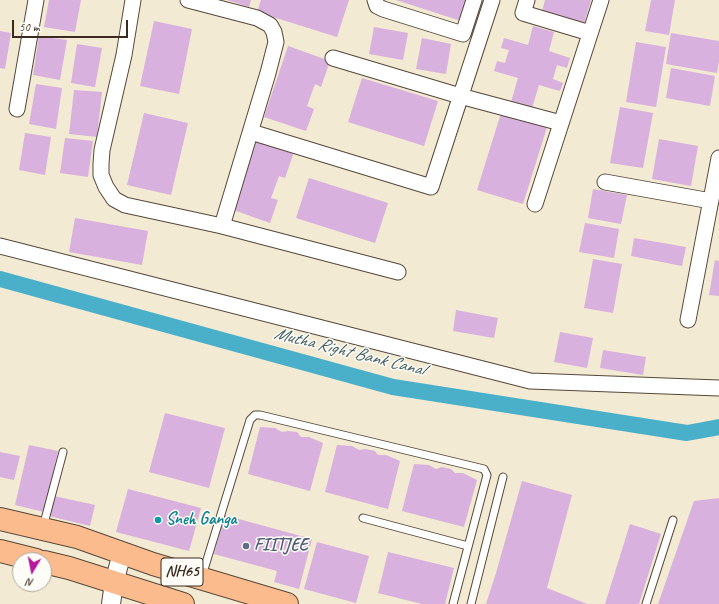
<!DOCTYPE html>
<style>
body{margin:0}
#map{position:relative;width:719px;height:604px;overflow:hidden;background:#f2ead2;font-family:Caveat,sans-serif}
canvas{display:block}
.north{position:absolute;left:12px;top:552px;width:40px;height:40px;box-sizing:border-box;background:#fdfcf7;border:1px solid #afa8a0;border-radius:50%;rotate:190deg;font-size:11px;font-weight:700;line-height:16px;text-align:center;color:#3b2a1e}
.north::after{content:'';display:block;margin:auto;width:14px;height:18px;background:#b5179e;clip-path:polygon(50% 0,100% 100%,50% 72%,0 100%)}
.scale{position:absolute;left:12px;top:20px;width:116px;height:18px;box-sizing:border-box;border:2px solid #3b2a1e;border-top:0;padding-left:5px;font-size:12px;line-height:14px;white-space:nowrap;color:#3b2a1e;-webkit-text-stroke:3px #fdfcf7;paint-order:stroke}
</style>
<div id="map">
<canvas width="719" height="604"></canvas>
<div class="north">N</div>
<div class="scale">50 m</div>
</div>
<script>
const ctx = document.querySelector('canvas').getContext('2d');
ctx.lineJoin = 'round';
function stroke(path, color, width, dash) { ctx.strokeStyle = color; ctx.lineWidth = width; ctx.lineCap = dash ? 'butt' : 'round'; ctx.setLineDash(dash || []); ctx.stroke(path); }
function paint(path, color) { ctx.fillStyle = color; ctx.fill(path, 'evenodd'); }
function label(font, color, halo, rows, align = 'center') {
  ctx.font = font + ' Caveat,sans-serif'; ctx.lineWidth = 3; ctx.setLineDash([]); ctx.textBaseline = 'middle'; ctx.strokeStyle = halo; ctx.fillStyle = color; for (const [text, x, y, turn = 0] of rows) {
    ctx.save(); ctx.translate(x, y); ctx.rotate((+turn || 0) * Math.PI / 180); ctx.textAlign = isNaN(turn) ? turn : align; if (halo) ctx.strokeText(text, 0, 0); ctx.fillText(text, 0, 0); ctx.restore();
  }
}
const canal = new Path2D(`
 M0,279L393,387L687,433L719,427`);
const building = new Path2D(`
 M49,0H81L75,32L44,27Z
 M227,0H251L249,7Z
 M261,0H349L337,37L257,12Z
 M396,0H471L464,22Z
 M545,0H591L583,27L541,15Z
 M651,0H675L669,35L645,31Z
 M154,21L192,29L179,94L140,86Z
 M533,26L554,32L549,51L570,58L567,68L557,65L553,79L563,83L560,91L539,85L532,108L511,102L518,78L494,71L497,61L505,63L509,50L501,48L504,38L528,45Z
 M374,27L408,33L403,60L369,54Z
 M0,31L11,33L5,69L0,68Z
 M671,33L719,41V61L717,73L666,64Z
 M39,36L67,40L60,80L33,75Z
 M422,38L451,44L446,74L416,69Z
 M636,42L666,47L656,107L626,102Z
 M77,44L102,48L95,87L71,83Z
 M288,46L330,61L321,87L315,84L307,106L314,109L306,131L264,117Z
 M671,68L715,76L710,106L666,98Z
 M362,78L438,101L424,146L348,122Z
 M36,84L62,88L56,129L29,124Z
 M74,90L102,92L97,137L69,134Z
 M620,107L653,113L643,168L610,163Z
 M502,110L548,124L523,204L477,190Z
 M144,113L188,123L171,195L127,185Z
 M25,133L51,137L45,175L19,170Z
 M65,138L93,141L88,177L60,173Z
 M252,138L294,152L285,178L279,176L271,198L278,200L270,223L228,208Z
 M659,139L698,146L691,186L652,179Z
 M309,178L388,203L375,243L296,218Z
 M593,189L627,195L621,224L588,218Z
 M75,218L148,231L142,265L69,252Z
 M585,223L619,229L614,258L579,252Z
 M634,238L686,247L682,266L631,256Z
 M593,259L622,264L613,313L584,308Z
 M715,260L719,261V296L709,295Z
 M456,310L498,318L494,338L453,331Z
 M560,332L593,338L587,368L554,362Z
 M603,350L646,357L643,375L600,368Z
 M165,413L225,428L209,488L149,472Z
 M260,427L275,428L282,432L288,431L297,432L301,437H309L323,443L310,491L248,474Z
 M29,445L58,451L44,512L15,505Z
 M337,445L352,446L359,450L365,449L375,451L378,455H386L400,461L388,509L325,492Z
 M0,452L20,456L14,480L0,477Z
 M414,464L429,465L436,469L442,467L451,469L455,473H463L477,480L464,527L402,511Z
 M522,481L572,495L547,588L587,604H486L496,573Z
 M128,489L201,508L189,551L116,532Z
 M54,496L95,505L90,526L49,516Z
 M719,498V604H658L694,501Z
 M224,515L312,539L299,589L274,582L277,571L214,554Z
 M630,524L661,534L639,604H605Z
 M317,542L369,556L356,603L304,589Z
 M388,552L454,568L445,604H422L378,593Z`);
const service = new Path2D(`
 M363,518L468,546
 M43,527L63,452
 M202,576L250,420L255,415H260L484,469L487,475L453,604
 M471,604L503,477
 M646,604L673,520`);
const minor = new Path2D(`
 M133,0L124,55L102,150L101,164V175L106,187L114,199L125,205L222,226L398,272
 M188,0L257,18L270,25L274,32L276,42L268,73L222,226
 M375,0L377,6L383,9L463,34L474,0
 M527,0L523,13L590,33
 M333,58L460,96L561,123
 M17,109L36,0
 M251,132L431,187L492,0
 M605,182L711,201
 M535,204L601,0
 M0,246L530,381L719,388
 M688,320L719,158`);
const tertiary = new Path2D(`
 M111,604L114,583L122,553`);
const trunk = new Path2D(`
 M0,519L77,537L153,564L287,604
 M0,551L36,560
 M44,562L69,568L183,604`);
const markers = [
 [158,520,4,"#0f9aa8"],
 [246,546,4,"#5c6f8a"]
];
const shields = [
 [182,572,42]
];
const shieldNames = [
 ["NH65",182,572]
];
const cultureNames = [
 ["Sneh Ganga",166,520]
];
const serviceNames = [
 ["FIITJEE",254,546]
];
const waterNames = [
 ["Mutha Right Bank Canal",349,352,14]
];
stroke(canal, '#4ab0c9', 16);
paint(building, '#d8b1de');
stroke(service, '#564739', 9);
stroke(minor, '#564739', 17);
stroke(tertiary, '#564739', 20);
stroke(trunk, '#564739', 24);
stroke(service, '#fff', 7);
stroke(minor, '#fff', 15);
stroke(tertiary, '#fff', 18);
stroke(trunk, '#fbbb8d', 22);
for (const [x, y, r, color] of markers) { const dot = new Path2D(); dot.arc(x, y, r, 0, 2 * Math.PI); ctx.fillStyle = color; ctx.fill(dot); stroke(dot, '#fdfcf7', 1.5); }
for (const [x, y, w] of shields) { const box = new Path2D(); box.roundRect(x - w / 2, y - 14, w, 28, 3); ctx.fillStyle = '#fdfcf7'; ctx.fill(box); stroke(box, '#3b2a1e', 1); }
label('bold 16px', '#3b2a1e', null, shieldNames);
label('bold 17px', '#0d838f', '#fdfcf7', cultureNames, 'left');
label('bold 17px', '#4e5e75', '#fdfcf7', serviceNames, 'left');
label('italic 18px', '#416062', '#fdfcf7', waterNames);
</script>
